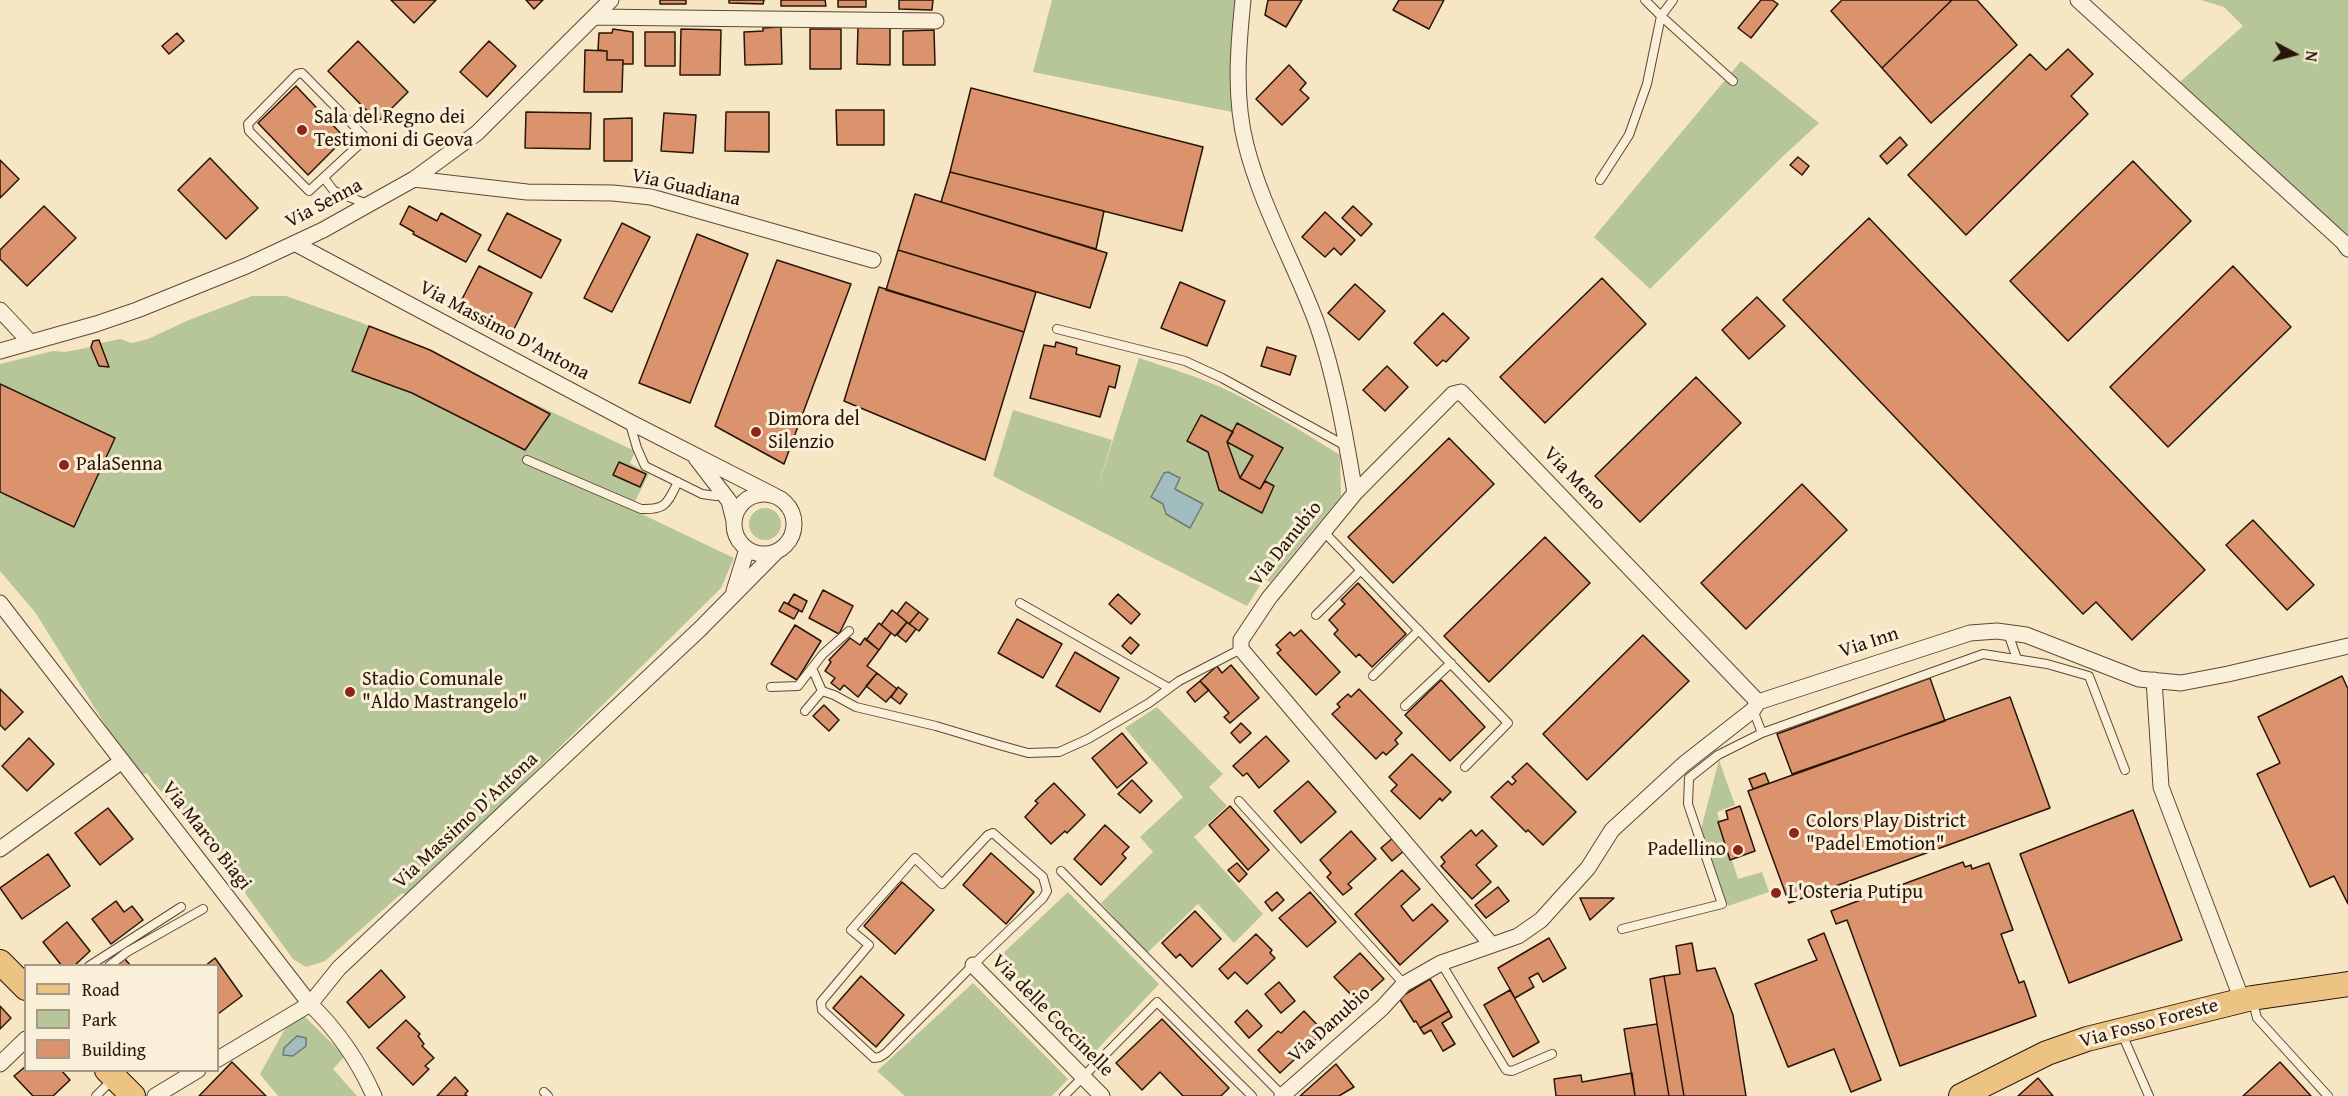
<!DOCTYPE html>
<style>
body{margin:0}
#map{position:relative;width:2348px;height:1096px;overflow:hidden;background:#f7e6c3;font-family:"Gentium Book Plus",serif}
canvas{display:block}
.legend{position:absolute;left:24px;top:964px;width:195px;height:108px;box-sizing:border-box;background:#faefd8;border:2px solid #a69884;margin:0;padding:8px 10px;list-style:none;font-size:18px;color:#291507}
.legend li{display:flex;align-items:center;gap:12px;height:30px}
.legend b{width:30px;border:2px solid #a69884}
.north{position:absolute;left:2264px;top:24px;width:60px;height:60px;-webkit-text-stroke:4px #faefd8;paint-order:stroke;rotate:97deg;font-size:16px;font-weight:700;line-height:24px;text-align:center;color:#291507}
.north::after{content:'';display:block;margin:auto;width:21px;height:27px;background:#291507;clip-path:polygon(50% 0,100% 100%,50% 72%,0 100%)}
</style>
<div id="map">
<canvas width="2348" height="1096"></canvas>
<ul class="legend">
<li><b style="height:8px;background:#ecc382"></b>Road</li>
<li><b style="height:16px;background:#b6c699"></b>Park</li>
<li><b style="height:16px;background:#da936d"></b>Building</li>
</ul>
<div class="north">N</div>
</div>
<script>
const ctx = document.querySelector('canvas').getContext('2d');
ctx.lineJoin = 'round';
function paint(path, color) { ctx.fillStyle = color; ctx.fill(path, 'evenodd'); }
function stroke(path, color, width, dash) { ctx.strokeStyle = color; ctx.lineWidth = width; ctx.lineCap = dash ? 'butt' : 'round'; ctx.setLineDash(dash || []); ctx.stroke(path); }
function label(font, color, halo, rows, align = 'center') {
  ctx.font = font + ' "Gentium Book Plus",serif'; ctx.lineWidth = 6; ctx.setLineDash([]); ctx.textBaseline = 'middle'; ctx.strokeStyle = halo; ctx.fillStyle = color; for (const [text, x, y, turn = 0] of rows) {
    ctx.save(); ctx.translate(x, y); ctx.rotate((+turn || 0) * Math.PI / 180); ctx.textAlign = isNaN(turn) ? turn : align; if (halo) ctx.strokeText(text, 0, 0); ctx.fillText(text, 0, 0); ctx.restore();
  }
}
const green = new Path2D(`
 M1052,0H1240L1235,4L1232,112L1033,72Z
 M2201,0H2348V235L2180,82L2243,26L2224,7Z
 M1741,61L1819,123L1781,158L1650,289L1594,237Z
 M252,296H286L360,322L635,451L630,463L649,474L631,509L734,558L721,588L409,896L402,893L325,961L306,967L293,959L220,859L152,781L147,773L137,776L35,612L0,571V364L53,351L65,352L91,347L93,341L99,340L101,343L120,339L132,343L148,339L189,320Z
 M1139,358C1169,368 1199,377 1227,390C1266,409 1303,432 1340,455L1341,496L1270,582L1264,579L1247,606L993,476L1013,410L1112,440L1096,493Z
 M749 524a16 16 0 1 1 32 0a16 16 0 1 1-32 0Z
 M1157,707L1223,774L1209,787L1227,806L1194,837L1263,914L1234,943L1198,904L1147,953L1101,903L1153,852L1140,837L1183,797L1125,728Z
 M1719,760L1735,805L1717,812L1738,879L1762,872L1769,892L1728,906L1701,829Z
 M1068,892L1159,984L1090,1057L998,958Z
 M973,983L1068,1079L1052,1096H905L877,1071Z
 M304,1016L345,1056L333,1069L357,1096H278L260,1074L286,1027Z`);
const water = new Path2D(`
 M1168,472L1180,478L1175,489L1203,504L1190,528L1166,514L1163,504L1151,497L1164,473Z
 M297,1036L306,1038V1046L293,1056L283,1055L284,1048Z`);
const building = new Path2D(`
 M391,0H436L414,23Z
 M526,0H543L534,9Z
 M660,0H686V4H660Z
 M729,0H764L763,4L729,3Z
 M781,0H825L826,6H781Z
 M838,0H866V7H838Z
 M899,0H933L932,10L899,9Z
 M1268,0H1302L1286,27L1265,15Z
 M1399,0H1444L1429,29L1393,10Z
 M1761,0H1772L1778,4L1751,38L1738,28Z
 M1842,0H1952L1882,68L1831,11Z
 M1952,0H1977L2017,45L1931,123L1882,68Z
 M858,26L890,27V65L857,64Z
 M781,27L782,64L745,65L744,32L763,31V28Z
 M613,29L633,32V64H623V60H607V51L598,50L599,33H612Z
 M681,29L721,30L720,75H680Z
 M810,29H841V69H810Z
 M934,30L935,65H903V31Z
 M645,32H675V66H645Z
 M177,33L184,41L169,54L162,46Z
 M358,41L408,92L378,122L328,71Z
 M489,41L516,66L487,97L460,72Z
 M2068,49L2093,74L2071,96L2088,114L1966,235L1908,175L2030,54L2046,70Z
 M585,50L607,51V60H623L622,92H584Z
 M1289,65L1306,83L1300,90L1309,98L1282,125L1256,99Z
 M296,86L345,138L308,175L258,123Z
 M971,88L1203,147L1182,231L950,172Z
 M836,110H884V145H837Z
 M526,112L591,113L590,149L525,148Z
 M726,112H769V152L725,151Z
 M664,113L696,115L693,153L661,151Z
 M632,118V161H604V119Z
 M1900,137L1907,145L1887,164L1880,156Z
 M1798,157L1809,166L1802,175L1790,165Z
 M210,158L258,208L226,239L178,190Z
 M0,160L19,179L0,198Z
 M2133,161L2191,221L2068,341L2010,281Z
 M950,172L1104,211L1096,249L941,202Z
 M915,194L1107,253L1090,308L898,250Z
 M44,206L76,238L27,286L0,259V250Z
 M409,206L437,221L441,213L481,235L466,262L413,234L414,232L400,224Z
 M1353,206L1372,224L1361,236L1342,218Z
 M1325,212L1355,240L1341,255L1334,248L1325,257L1302,237Z
 M507,213L561,240L541,278L488,250Z
 M1869,218L2205,570L2132,640L2096,602L2083,614L1783,300Z
 M622,223L650,237L612,312L584,298Z
 M697,234L748,254L690,403L639,383Z
 M898,250L1036,292L1024,332L886,290Z
 M777,260L851,284L784,464L715,426Z
 M479,266L532,293L513,331L460,303Z
 M2233,266L2291,327L2168,447L2110,387Z
 M1602,278L1646,324L1545,423L1500,377Z
 M1180,282L1225,301L1207,346L1161,328Z
 M1355,284L1385,311L1359,340L1328,313Z
 M879,287L1024,332L985,460L844,401Z
 M1757,297L1785,326L1749,359L1722,330Z
 M1443,313L1469,338L1446,362L1443,360L1437,366L1414,343Z
 M369,326L430,350L550,414L525,450L412,393L352,371Z
 M99,340L109,367L99,366L91,347L93,341Z
 M1056,342L1077,348L1076,354L1120,366L1115,388L1109,386L1100,417L1030,398L1044,345L1055,347Z
 M1267,347L1296,356L1290,375L1261,366Z
 M1387,366L1408,387L1385,411L1363,390Z
 M1696,377L1741,423L1640,522L1595,476Z
 M0,384L115,438L74,527L0,492Z
 M1201,415L1233,432L1227,442L1240,478L1260,489L1265,481L1274,486L1262,513L1219,490L1208,452L1187,441Z
 M1237,423L1283,448L1260,489L1240,478L1253,456L1227,442Z
 M1449,438L1494,484L1393,583L1348,537Z
 M619,462L646,474L640,487L613,475Z
 M1802,484L1847,530L1746,629L1701,583Z
 M2253,520L2314,585L2287,610L2226,545Z
 M1545,537L1590,583L1489,682L1444,636Z
 M1358,583L1406,634L1372,667L1359,654L1356,657L1334,634L1338,630L1329,620L1345,604L1341,600Z
 M823,590L853,606L839,634L809,618Z
 M794,594L807,601L802,612L788,604Z
 M1118,594L1140,614L1131,624L1109,604Z
 M784,602L799,610L794,619L779,611Z
 M906,602L919,612L909,624L897,614Z
 M892,610L907,622L895,636L881,625Z
 M919,612L928,619L919,631L909,624Z
 M1017,619L1062,644L1043,678L998,653Z
 M907,622L916,629L906,642L897,635Z
 M879,623L891,633L879,650L866,640Z
 M795,625L821,641L797,680L771,664Z
 M1301,630L1340,672L1316,695L1277,653L1281,650L1276,645L1290,632L1294,636Z
 M1643,635L1689,681L1587,780L1543,734Z
 M1130,637L1139,645L1131,654L1122,646Z
 M850,638L860,645L865,638L879,650L867,666L877,673L858,697L844,685L840,690L831,683L835,678L825,671L831,662L829,660Z
 M1075,652L1119,678L1100,712L1056,686Z
 M1231,665L1259,698L1230,723L1224,717L1229,713L1200,681L1217,666L1222,673Z
 M877,673L897,689L886,702L866,686Z
 M2342,676L2348,689V904L2334,876L2310,887L2257,774L2280,763L2258,717Z
 M1930,678L1945,721L1792,774L1777,734Z
 M1441,680L1485,727L1450,761L1405,715Z
 M1200,681L1209,690L1195,702L1187,692Z
 M898,687L907,694L900,704L891,697Z
 M0,689L23,712L5,730L0,725Z
 M1359,689L1402,733L1395,740L1398,744L1386,755L1383,752L1376,759L1332,714L1340,707L1337,704L1348,694L1351,697Z
 M2010,697L2050,808L1789,903L1748,791Z
 M824,705L839,720L829,731L813,716Z
 M1241,723L1251,733L1240,743L1231,733Z
 M1122,733L1147,763L1117,788L1092,758Z
 M1266,736L1289,761L1259,788L1247,773L1243,776L1233,766Z
 M29,738L54,764L27,791L2,766Z
 M1412,754L1451,792L1442,801L1440,798L1420,819L1391,791L1397,785L1389,777Z
 M1527,763L1576,812L1543,845L1528,830L1526,832L1491,797L1508,781L1512,785L1516,781L1512,777Z
 M1765,773L1769,783L1753,789L1749,779Z
 M1132,780L1152,801L1140,813L1118,794Z
 M1308,781L1336,812L1301,843L1274,811Z
 M1054,783L1085,815L1067,833L1065,831L1051,844L1025,817L1038,803L1035,801Z
 M1230,806L1269,850L1248,870L1209,825Z
 M1740,806L1755,851L1730,860L1718,822L1728,819L1726,811Z
 M108,808L133,839L100,865L75,833Z
 M2133,810L2182,940L2069,983L2020,854Z
 M1105,825L1129,847L1122,854L1126,858L1101,885L1074,859Z
 M1471,830L1476,836L1482,830L1497,846L1476,865L1491,882L1472,899L1441,866L1445,862L1441,857Z
 M1351,831L1376,859L1348,884L1352,888L1343,895L1327,877L1331,873L1320,860Z
 M1394,837L1405,850L1392,861L1381,848Z
 M991,853L1034,892L1006,924L963,885Z
 M48,854L70,886L22,919L0,888Z
 M1963,862L1965,867L1971,865L1972,869L1989,863L2013,930L2001,934L2019,983L2024,981L2036,1016L1900,1066L1847,920L1836,924L1831,911Z
 M1237,863L1247,874L1239,882L1228,870Z
 M1402,870L1420,889L1401,906L1413,921L1432,904L1448,921L1400,965L1355,914Z
 M902,882L934,910L895,954L864,926Z
 M1498,887L1509,901L1486,918L1475,905Z
 M1277,892L1284,900L1272,911L1265,902Z
 M1310,892L1336,922L1307,947L1279,918Z
 M1580,898H1614L1590,920Z
 M116,901L124,912L132,906L143,920L111,944L92,919Z
 M1195,911L1221,939L1192,967L1180,954L1176,958L1162,943Z
 M67,922L90,951L74,966H62L43,942Z
 M1824,933L1881,1080L1851,1092L1834,1049L1788,1067L1755,984L1817,960L1808,940Z
 M1256,934L1272,950L1270,953L1275,958L1247,984L1235,972L1228,979L1219,969Z
 M1549,938L1566,968L1543,982L1538,973L1529,978L1534,987L1515,998L1498,968Z
 M1692,943L1697,971L1715,968L1733,1015L1746,1096H1684L1664,976L1680,974L1676,946Z
 M1360,953L1384,979L1358,1002L1334,977Z
 M124,958L131,966H117Z
 M215,958L242,996L218,1014V966H205Z
 M381,970L405,997L369,1028L347,1002Z
 M861,976L904,1015L876,1047L833,1008Z
 M1664,976L1684,1096H1669L1657,1024L1650,979Z
 M1430,979L1449,1011L1420,1028L1416,1021L1414,1022L1399,998Z
 M1279,982L1295,1001L1281,1013L1265,994Z
 M1510,990L1539,1042L1513,1057L1484,1005Z
 M0,1006L11,1018L0,1029Z
 M1247,1010L1262,1026L1249,1038L1235,1022Z
 M1304,1011L1324,1032L1280,1073L1258,1050L1278,1031L1281,1033Z
 M1449,1011L1452,1017L1442,1023L1455,1044L1443,1051L1431,1030L1424,1034L1420,1028Z
 M1162,1019L1229,1088L1221,1096H1183L1160,1072L1142,1090L1116,1063Z
 M406,1020L420,1034L418,1036L424,1044L422,1046L434,1058L425,1066L429,1069L413,1085L377,1048Z
 M1657,1024L1669,1096H1635L1624,1029Z
 M232,1062L266,1096H199Z
 M2280,1062L2311,1096H2243Z
 M1336,1064L1354,1087L1339,1096H1300Z
 M26,1066V1070H61L70,1080L53,1096H33L14,1076Z
 M1632,1073L1635,1096H1556L1554,1079L1581,1075L1582,1082Z
 M455,1077L468,1091L465,1094L467,1096H437Z
 M2038,1078L2053,1096H2018Z`);
const lane = new Path2D(`
 M1645,0L1661,16L1673,0
 M302,73L364,136L363,141L309,191L249,131L248,124L297,74Z
 M324,178L334,191L367,204
 M1600,180L1629,135L1647,84L1661,16L1733,81
 M1057,329L1185,361L1222,378L1346,446
 M630,424L637,448L645,466L702,494L716,496L725,494
 M527,460L641,509C667,510 667,503 678,482
 M1323,531L1508,723L1465,767
 M1020,603L1169,688
 M1316,615L1361,570
 M2008,633L2017,659
 M812,668L822,691
 M1373,676L1419,630
 M771,687L798,686L823,654L849,631
 M1405,706L1451,663
 M805,711L822,691L834,695L856,707L936,726L999,745L1028,753L1059,752L1088,739L1149,703L1179,681L1241,649
 M1762,733L1983,654L2047,664L2089,676L2125,770
 M1239,801L1404,984
 M993,833L1043,877L1047,891L1043,898L973,965L886,1053L880,1057L874,1058L822,1010L821,1002L869,945L851,930L915,858L942,884L988,835Z
 M1061,871L1283,1096
 M1622,929L1722,904L1688,804L1689,778L1718,755L1762,733L1753,710
 M1441,963L1506,1070L1512,1071L1552,1054
 M89,966L181,907
 M109,966L127,952L203,909
 M2253,1002L2257,1018L2328,1096
 M2122,1034L2149,1096
 M544,1092L548,1096
 M96,1096L113,1079
 M1064,1096L1157,1002L1252,1096`);
const street = new Path2D(`
 M1243,0C1238,48 1234,98 1246,145C1262,208 1295,264 1317,324C1336,379 1345,435 1355,493
 M2078,0L2343,242L2348,249
 M594,17L936,21
 M414,179L527,192L613,193L651,197L873,260
 M296,244L630,422L775,496
 M0,310L30,342
 M0,351L96,324L137,310L246,266L323,230L414,179L477,133L611,0
 M696,458L729,501L734,521
 M734 524a30 30 0 1 1 60 0a30 30 0 1 1-60 0Z
 M734,591L747,549
 M0,603L310,1004C338,1031 358,1060 374,1096
 M2154,680L2161,787L2242,1000
 M0,849L122,761
 M1491,944L1241,649V640L1269,598L1355,493L1453,394L1461,392L1758,702
 M973,965L1102,1096
 M218,1059L310,1004L339,968L700,629L775,553
 M0,1064L26,1039
 M155,1096L198,1070
 M1282,1096L1382,1008L1404,984L1441,963L1518,936L1541,920L1588,868L1612,830L1684,764L1753,710L1758,702L1970,633L1997,631L2026,635L2139,679L2181,683L2228,674L2348,646`);
const primary = new Path2D(`
 M0,962L26,988
 M107,1070L133,1096
 M1961,1096L2047,1053L2087,1039L2252,998L2348,984`);
const markers = [
 [302,130,6,"#8f2418"],
 [756,432,6,"#8f2418"],
 [64,465,6,"#8f2418"],
 [350,692,6,"#8f2418"],
 [1794,833,6,"#8f2418"],
 [1738,850,6,"#8f2418"],
 [1776,893,6,"#8f2418"]
];
const poiNames = [
 ["Sala del Regno dei",314,118],
 ["Testimoni di Geova",314,141],
 ["Dimora del",768,420],
 ["Silenzio",768,443],
 ["PalaSenna",76,465],
 ["Stadio Comunale",362,680],
 ["\"Aldo Mastrangelo\"",362,703],
 ["Colors Play District",1806,822],
 ["\"Padel Emotion\"",1806,845],
 ["Padellino",1726,850,"right"],
 ["L'Osteria Putipu",1788,893]
];
const streetNames = [
 ["Via Guadiana",686,188,13],
 ["Via Senna",324,204,-28],
 ["Via Massimo D'Antona",504,331,28],
 ["Via Meno",1574,479,46],
 ["Via Danubio",1286,544,-51],
 ["Via Inn",1869,643,-18],
 ["Via Massimo D'Antona",466,821,-43],
 ["Via Marco Biagi",206,836,52],
 ["Via delle Coccinelle",1052,1016,45],
 ["Via Fosso Foreste",2149,1024,-15],
 ["Via Danubio",1330,1025,-42]
];
paint(green, '#b6c699');
paint(water, '#a2bdbf');
stroke(water, '#727a75', 1.5);
paint(building, '#da936d');
stroke(building, '#291507', 1.5);
stroke(lane, '#5c4936', 10);
stroke(street, '#5c4936', 17);
stroke(primary, '#291507', 26);
stroke(lane, '#faefd8', 8);
stroke(street, '#faefd8', 15);
stroke(primary, '#ecc382', 24);
for (const [x, y, r, color] of markers) { const dot = new Path2D(); dot.arc(x, y, r, 0, 2 * Math.PI); ctx.fillStyle = color; ctx.fill(dot); stroke(dot, '#faefd8', 2); }
label('20px', '#291507', '#faefd8', poiNames, 'left');
label('20px', '#291507', '#faefd8', streetNames);
</script>
